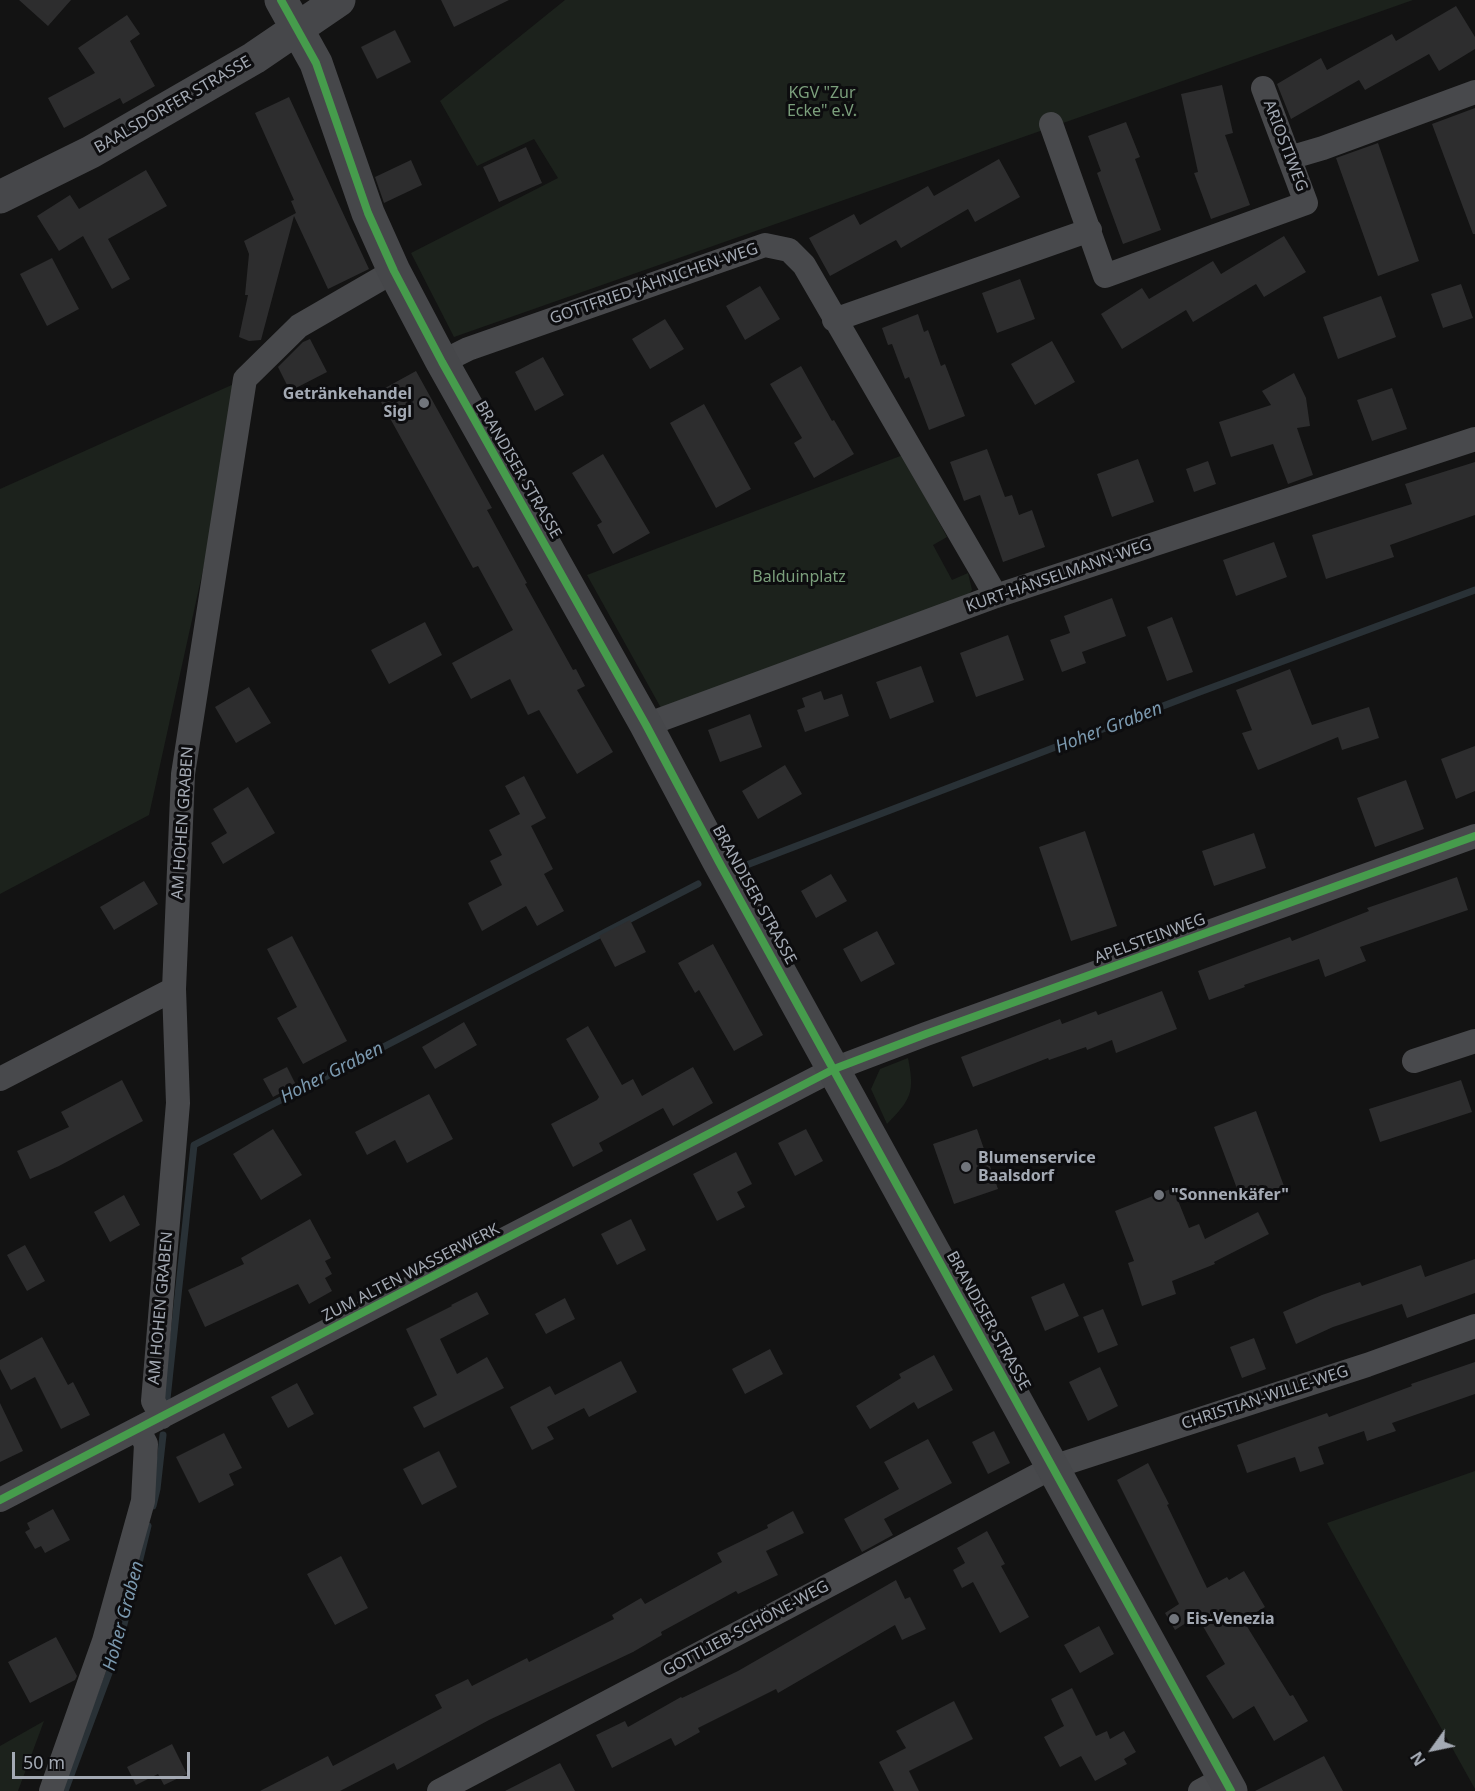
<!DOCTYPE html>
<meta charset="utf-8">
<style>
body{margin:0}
#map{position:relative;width:1475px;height:1791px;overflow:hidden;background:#131313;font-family:"Noto Sans",sans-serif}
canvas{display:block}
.north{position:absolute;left:1403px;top:1719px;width:60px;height:60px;-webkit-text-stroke:4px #0d0d0f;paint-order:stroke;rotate:237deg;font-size:16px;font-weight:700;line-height:24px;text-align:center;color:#a4aab4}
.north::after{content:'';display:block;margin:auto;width:21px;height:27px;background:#a4aab4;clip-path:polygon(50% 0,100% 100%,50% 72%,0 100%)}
.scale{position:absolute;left:12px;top:1752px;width:178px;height:27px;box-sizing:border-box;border:3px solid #a4aab4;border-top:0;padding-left:8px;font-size:18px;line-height:21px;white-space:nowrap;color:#a4aab4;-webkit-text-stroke:4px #0d0d0f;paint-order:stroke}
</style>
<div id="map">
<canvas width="1475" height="1791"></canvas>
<div class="north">N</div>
<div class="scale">50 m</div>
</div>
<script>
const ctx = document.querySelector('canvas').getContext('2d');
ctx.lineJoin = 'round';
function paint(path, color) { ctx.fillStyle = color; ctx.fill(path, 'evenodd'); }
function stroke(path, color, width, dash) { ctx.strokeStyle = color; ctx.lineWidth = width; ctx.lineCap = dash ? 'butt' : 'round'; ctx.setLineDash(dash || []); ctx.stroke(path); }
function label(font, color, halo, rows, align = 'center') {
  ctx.font = font + ' "Noto Sans",sans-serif'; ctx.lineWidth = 6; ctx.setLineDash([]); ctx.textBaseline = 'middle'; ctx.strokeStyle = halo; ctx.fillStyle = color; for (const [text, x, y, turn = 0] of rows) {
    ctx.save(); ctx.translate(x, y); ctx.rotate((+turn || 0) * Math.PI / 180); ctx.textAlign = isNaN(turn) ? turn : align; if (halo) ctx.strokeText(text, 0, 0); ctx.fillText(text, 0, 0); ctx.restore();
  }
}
const green = new Path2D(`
 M565,0H1413L454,337L411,253L558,178L534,139L477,166L440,101Z
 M245,379L149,815L0,894V489Z
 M903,455L947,537L933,545L952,580L968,573L972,590L966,598L661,708L587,575Z
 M908,1058C915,1093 911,1099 887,1124L871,1089L880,1069Z
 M1475,1471V1789L1327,1523Z
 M44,1721L18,1791H0V1746Z`);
const stream = new Path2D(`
 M744,866L1197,693L1475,590
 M167,1399L194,1145L698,884
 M153,1506L157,1489L163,1435
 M65,1791L118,1649L148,1526`);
const building = new Path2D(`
 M19,0H71L48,26Z
 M441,0H509L454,27Z
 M1456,6L1475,37V49L1439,71L1429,54L1365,90L1359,80L1291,119L1277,84L1321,58L1327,70L1392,34L1396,41Z
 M127,15L140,34L130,41L155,86L123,104L120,98L64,128L48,98L95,73L78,48Z
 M395,30L411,62L377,79L361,47Z
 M1222,85L1233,133L1225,135L1250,205L1211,219L1194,173L1198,172L1181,94Z
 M289,97L369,269L328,289L294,216L261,340L249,341L239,337L248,295H245L249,254L244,241L296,213L291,201L294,200L255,113Z
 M1475,108V234H1473L1432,124Z
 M1126,122L1140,157L1135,159L1161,230L1123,244L1097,173L1101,171L1088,136Z
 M1378,143L1419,261L1378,276L1336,158Z
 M526,147L542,183L499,202L483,167Z
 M999,159L1020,197L975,222L968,209L901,248L896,240L830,276L809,238L854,214L860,225L928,186L934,196Z
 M411,160L422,185L384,203L375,177Z
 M146,170L167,206L108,239L130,279L112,289L83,236L59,251L37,216L70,195L79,209Z
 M1284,236L1306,272L1264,297L1256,284L1193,322L1186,310L1122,349L1101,314L1142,288L1149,299L1213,261L1221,274Z
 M52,258L79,309L47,326L20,274Z
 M1020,279L1035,319L997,333L982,293Z
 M1461,284L1473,318L1443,328L1431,294Z
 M760,286L780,319L745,340L726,306Z
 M1381,296L1396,337L1338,359L1323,317Z
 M918,314L924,332L928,330L941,366L945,364L965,416L929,430L909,377L905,379L892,344L888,345L882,328Z
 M665,319L684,349L650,369L632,339Z
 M310,339L327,372L290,391L278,367L303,342Z
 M1052,341L1075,382L1035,405L1011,364Z
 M543,357L564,395L535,411L515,372Z
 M801,366L832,421L834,420L854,454L814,478L794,443L802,438L770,384Z
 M416,371L492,508L487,510L527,583L525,584L573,670L576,669L585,686L577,690L613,752L577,774L539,710L528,715L510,679L471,699L452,663L513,630L478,566L473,568L376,393Z
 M1294,373L1306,398L1310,426L1297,428L1313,475L1288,484L1273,444L1231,457L1219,422L1271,405L1262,391Z
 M1392,388L1407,429L1372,441L1357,400Z
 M704,404L751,489L716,508L670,423Z
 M987,449L1005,497L1012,495L1019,515L1032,510L1045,547L1003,562L980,495L964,501L950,462Z
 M603,454L650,533L613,554L597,525L602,522L572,473Z
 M1138,459L1154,502L1112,517L1097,474Z
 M1208,461L1216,484L1194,492L1186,469Z
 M1475,462V515L1390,545L1394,557L1326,579L1312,535L1412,504L1405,484Z
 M1274,542L1287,577L1236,596L1223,560Z
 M1112,598L1126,636L1082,652L1086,663L1062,672L1050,640L1070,633L1064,616Z
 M1172,617L1193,672L1167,681L1147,627Z
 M425,622L442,655L389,684L371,650Z
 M1008,635L1024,680L976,697L960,653Z
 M921,666L934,702L890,719L876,682Z
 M1290,669L1312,725L1369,707L1379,738L1342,750L1338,737L1258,770L1242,733L1252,730L1236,690Z
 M249,687L271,723L236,743L215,707Z
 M821,691L824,700L842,694L849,716L805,732L797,710L805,707L802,698Z
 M750,714L762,747L720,762L708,730Z
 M1475,746V791L1456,799L1441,759Z
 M785,765L802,794L758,819L742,791Z
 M524,776L546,818L531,826L553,869L544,874L564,911L537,926L526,906L482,931L468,903L502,885L490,861L502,855L489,830L520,814L505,786Z
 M1406,780L1424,829L1375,847L1357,798Z
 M248,787L275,833L223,864L211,843L227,833L213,809Z
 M1085,831L1117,926L1071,941L1039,847Z
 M1254,833L1266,868L1214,886L1202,851Z
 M831,874L847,901L816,918L801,891Z
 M1457,877L1468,910L1360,947L1366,961L1325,977L1319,959L1244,985L1245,987L1209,1000L1198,971L1290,937L1292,941L1369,911L1367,908Z
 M144,881L158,904L114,930L100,907Z
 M630,920L646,952L615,967L599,936Z
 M877,931L895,964L861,982L843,949Z
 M292,936L347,1041L303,1064L277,1018L297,1007L267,949Z
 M713,944L763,1035L734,1051L699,990L695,993L678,963Z
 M1162,991L1177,1029L1116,1053L1112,1040L1087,1050L1086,1047L1049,1060L1048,1058L973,1087L961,1057L1060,1019L1062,1024L1096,1011L1098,1015Z
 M464,1022L477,1045L435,1069L422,1047Z
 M588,1026L622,1085L633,1079L642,1096L693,1067L713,1103L673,1126L663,1108L599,1143L603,1151L573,1167L551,1124L597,1100L599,1097L566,1039Z
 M287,1067L296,1085L273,1097L263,1079Z
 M122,1080L143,1121L59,1166L30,1179L17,1151L69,1127L61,1112Z
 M1461,1080L1472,1112L1380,1142L1369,1109Z
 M429,1094L453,1139L407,1163L395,1140L367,1155L355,1132Z
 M1256,1111L1284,1186L1242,1202L1214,1127Z
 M273,1129L302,1175L261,1200L233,1154Z
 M806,1129L823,1161L795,1176L778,1143Z
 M977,1129L998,1189L954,1204L933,1144Z
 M736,1152L752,1184L737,1192L745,1207L717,1221L693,1174Z
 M1173,1188L1189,1228L1199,1224L1205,1239L1258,1212L1269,1234L1214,1262L1215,1264L1172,1281L1176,1294L1142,1306L1128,1263L1134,1261L1115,1211Z
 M124,1195L140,1225L110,1242L94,1212Z
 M310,1219L331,1258L325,1261L332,1274L325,1278L332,1291L309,1304L298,1284L205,1327L188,1290L244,1264L241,1258Z
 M631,1219L646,1250L617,1265L601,1234Z
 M25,1245L45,1281L27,1291L7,1255Z
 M1475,1259V1293L1407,1318L1402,1304L1333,1327L1296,1344L1283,1312L1322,1295L1360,1282L1362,1286L1421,1265L1425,1277Z
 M1064,1283L1079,1316L1045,1331L1031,1297Z
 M477,1292L489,1314L440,1339L457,1374L487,1357L504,1388L424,1428L413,1407L437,1395L406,1329L452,1306L451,1305Z
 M565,1298L575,1319L546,1334L535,1314Z
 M1103,1309L1118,1345L1098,1353L1083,1317Z
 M42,1337L68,1385L73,1382L90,1415L61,1429L35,1377L11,1390L0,1369V1360Z
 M1254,1338L1266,1369L1242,1378L1230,1347Z
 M770,1349L783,1374L745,1394L732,1369Z
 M934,1355L953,1390L918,1409L914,1402L870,1429L856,1406L901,1378L899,1374Z
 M621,1361L637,1392L589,1417L584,1408L547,1427L554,1439L532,1450L510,1407L550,1386L555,1395Z
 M1475,1362V1394L1392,1423L1396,1431L1367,1441L1364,1431L1318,1447L1324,1464L1300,1472L1295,1457L1247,1473L1237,1445L1327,1413L1329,1417L1412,1386L1411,1384Z
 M1100,1367L1118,1406L1088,1421L1069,1382Z
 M297,1383L314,1414L288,1428L271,1397Z
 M0,1403L23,1451L0,1462Z
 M994,1431L1010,1463L988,1474L972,1442Z
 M224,1433L242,1468L229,1474L234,1485L199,1503L176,1457Z
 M928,1439L952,1483L884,1519L893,1535L862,1552L844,1519L899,1489L884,1462Z
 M439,1451L457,1487L422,1505L403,1469Z
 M1148,1463L1169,1504L1167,1505L1207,1588L1227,1577L1229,1580L1244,1571L1265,1607L1243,1620L1290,1696L1293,1695L1308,1721L1274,1741L1254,1706L1233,1719L1206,1676L1225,1664L1197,1616L1175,1630L1165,1613L1179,1604L1117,1480Z
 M53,1509L70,1540L45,1553L41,1546L35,1549L25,1532L30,1529L27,1523Z
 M793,1511L804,1533L766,1551L778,1575L738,1594L736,1591L661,1632L662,1635L633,1652L489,1720L397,1770L394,1763L340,1791H260L328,1756L333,1766L382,1740L442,1708L435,1695L468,1679L472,1686L527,1658L529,1662L614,1619L612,1615L641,1598L645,1604L722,1562L717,1553L768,1528L767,1525Z
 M987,1531L1005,1564L1001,1566L1029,1617L1000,1633L973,1582L962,1588L953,1570L965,1563L957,1548Z
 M341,1556L368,1608L335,1625L307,1574Z
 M896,1580L905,1599L910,1597L926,1629L902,1640L895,1625L778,1693L776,1689L698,1728L700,1732L675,1746L671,1738L612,1768L596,1735L625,1721L628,1727L681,1697L682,1698L738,1671Z
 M1099,1626L1114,1654L1080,1673L1064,1645Z
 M56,1637L77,1676L75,1680L30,1703L8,1662Z
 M1072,1688L1096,1736L1107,1731L1110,1739L1124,1731L1136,1752L1124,1759L1127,1764L1095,1781L1081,1756L1060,1767L1044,1737L1064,1726L1051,1699Z
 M954,1701L973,1739L909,1771L919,1791H894L879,1762L906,1748L896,1731Z
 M172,1744L187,1774L164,1785L158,1774L136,1785L127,1767Z
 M1324,1756L1343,1791H1255Z
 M560,1763L575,1791H505Z`);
const street = new Path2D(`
 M1051,124L1105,276L1306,203L1263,88
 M1289,158L1323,148L1475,92
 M834,320L1090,230
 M442,362L468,349L765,245L789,250L804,265L996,596
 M646,725L996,596L1475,439
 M1414,1061L1475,1041
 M0,1079L174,989
 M162,1417L153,1401L178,1103L174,989L183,774L245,379L299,326L394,271
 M0,1500L834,1069L926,1034L1475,836
 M51,1791L104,1641L143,1501L146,1444L138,1429
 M439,1791L1053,1467L1367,1365L1475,1326
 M1200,1791L1224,1778`);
const secondary = new Path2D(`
 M281,0L316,63L368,213L394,271L442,362L646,725L719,862L1231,1791
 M0,197L91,152L254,58L339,0`);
const cycleway = new Path2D(`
 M281,0L316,63L368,213L394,271L442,362L646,725L719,862L1231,1791
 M0,1500L834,1069L926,1034L1475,836`);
const markers = [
 [424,403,6,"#71757c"],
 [966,1167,6,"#71757c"],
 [1159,1195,6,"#71757c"],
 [1174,1619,6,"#71757c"]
];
const parkNames = [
 ["KGV \"Zur",822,93],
 ["Ecke\" e.V.",822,111],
 ["Balduinplatz",799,577]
];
const streetNames = [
 ["BAALSDORFER STRASSE",173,105,-30],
 ["ARIOSTIWEG",1285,146,69],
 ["GOTTFRIED-JÄHNICHEN-WEG",654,284,-19],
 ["BRANDISER STRASSE",518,470,60],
 ["KURT-HÄNSELMANN-WEG",1059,576,-19],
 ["AM HOHEN GRABEN",183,823,-86],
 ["BRANDISER STRASSE",754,895,61],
 ["APELSTEINWEG",1150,939,-20],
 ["ZUM ALTEN WASSERWERK",411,1273,-27],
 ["AM HOHEN GRABEN",161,1308,-85],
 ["BRANDISER STRASSE",988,1321,61],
 ["CHRISTIAN-WILLE-WEG",1265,1398,-18],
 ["GOTTLIEB-SCHÖNE-WEG",746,1629,-28]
];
const poiNames = [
 ["Getränkehandel",412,394,"right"],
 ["Sigl",412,412,"right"],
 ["Blumenservice",978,1158],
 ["Baalsdorf",978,1176],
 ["\"Sonnenkäfer\"",1171,1195],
 ["Eis-Venezia",1186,1619]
];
const waterNames = [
 ["Hoher Graben",1109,728,-21],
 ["Hoher Graben",332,1073,-27],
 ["Hoher Graben",124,1616,-75]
];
paint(green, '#1c221c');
stroke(stream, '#293136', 7);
paint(building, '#2d2d2e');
stroke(street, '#48494c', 24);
stroke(secondary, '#46474a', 33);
stroke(cycleway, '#469c4c', 8);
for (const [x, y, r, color] of markers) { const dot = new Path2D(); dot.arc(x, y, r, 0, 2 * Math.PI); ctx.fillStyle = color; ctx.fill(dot); stroke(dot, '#0d0d0f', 2); }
label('16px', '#7b9f7c', '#0d0d0f', parkNames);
label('16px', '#a4aab4', '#0d0d0f', streetNames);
label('bold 16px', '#a4aab4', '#0d0d0f', poiNames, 'left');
label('italic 18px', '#7b99af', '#0d0d0f', waterNames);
</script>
